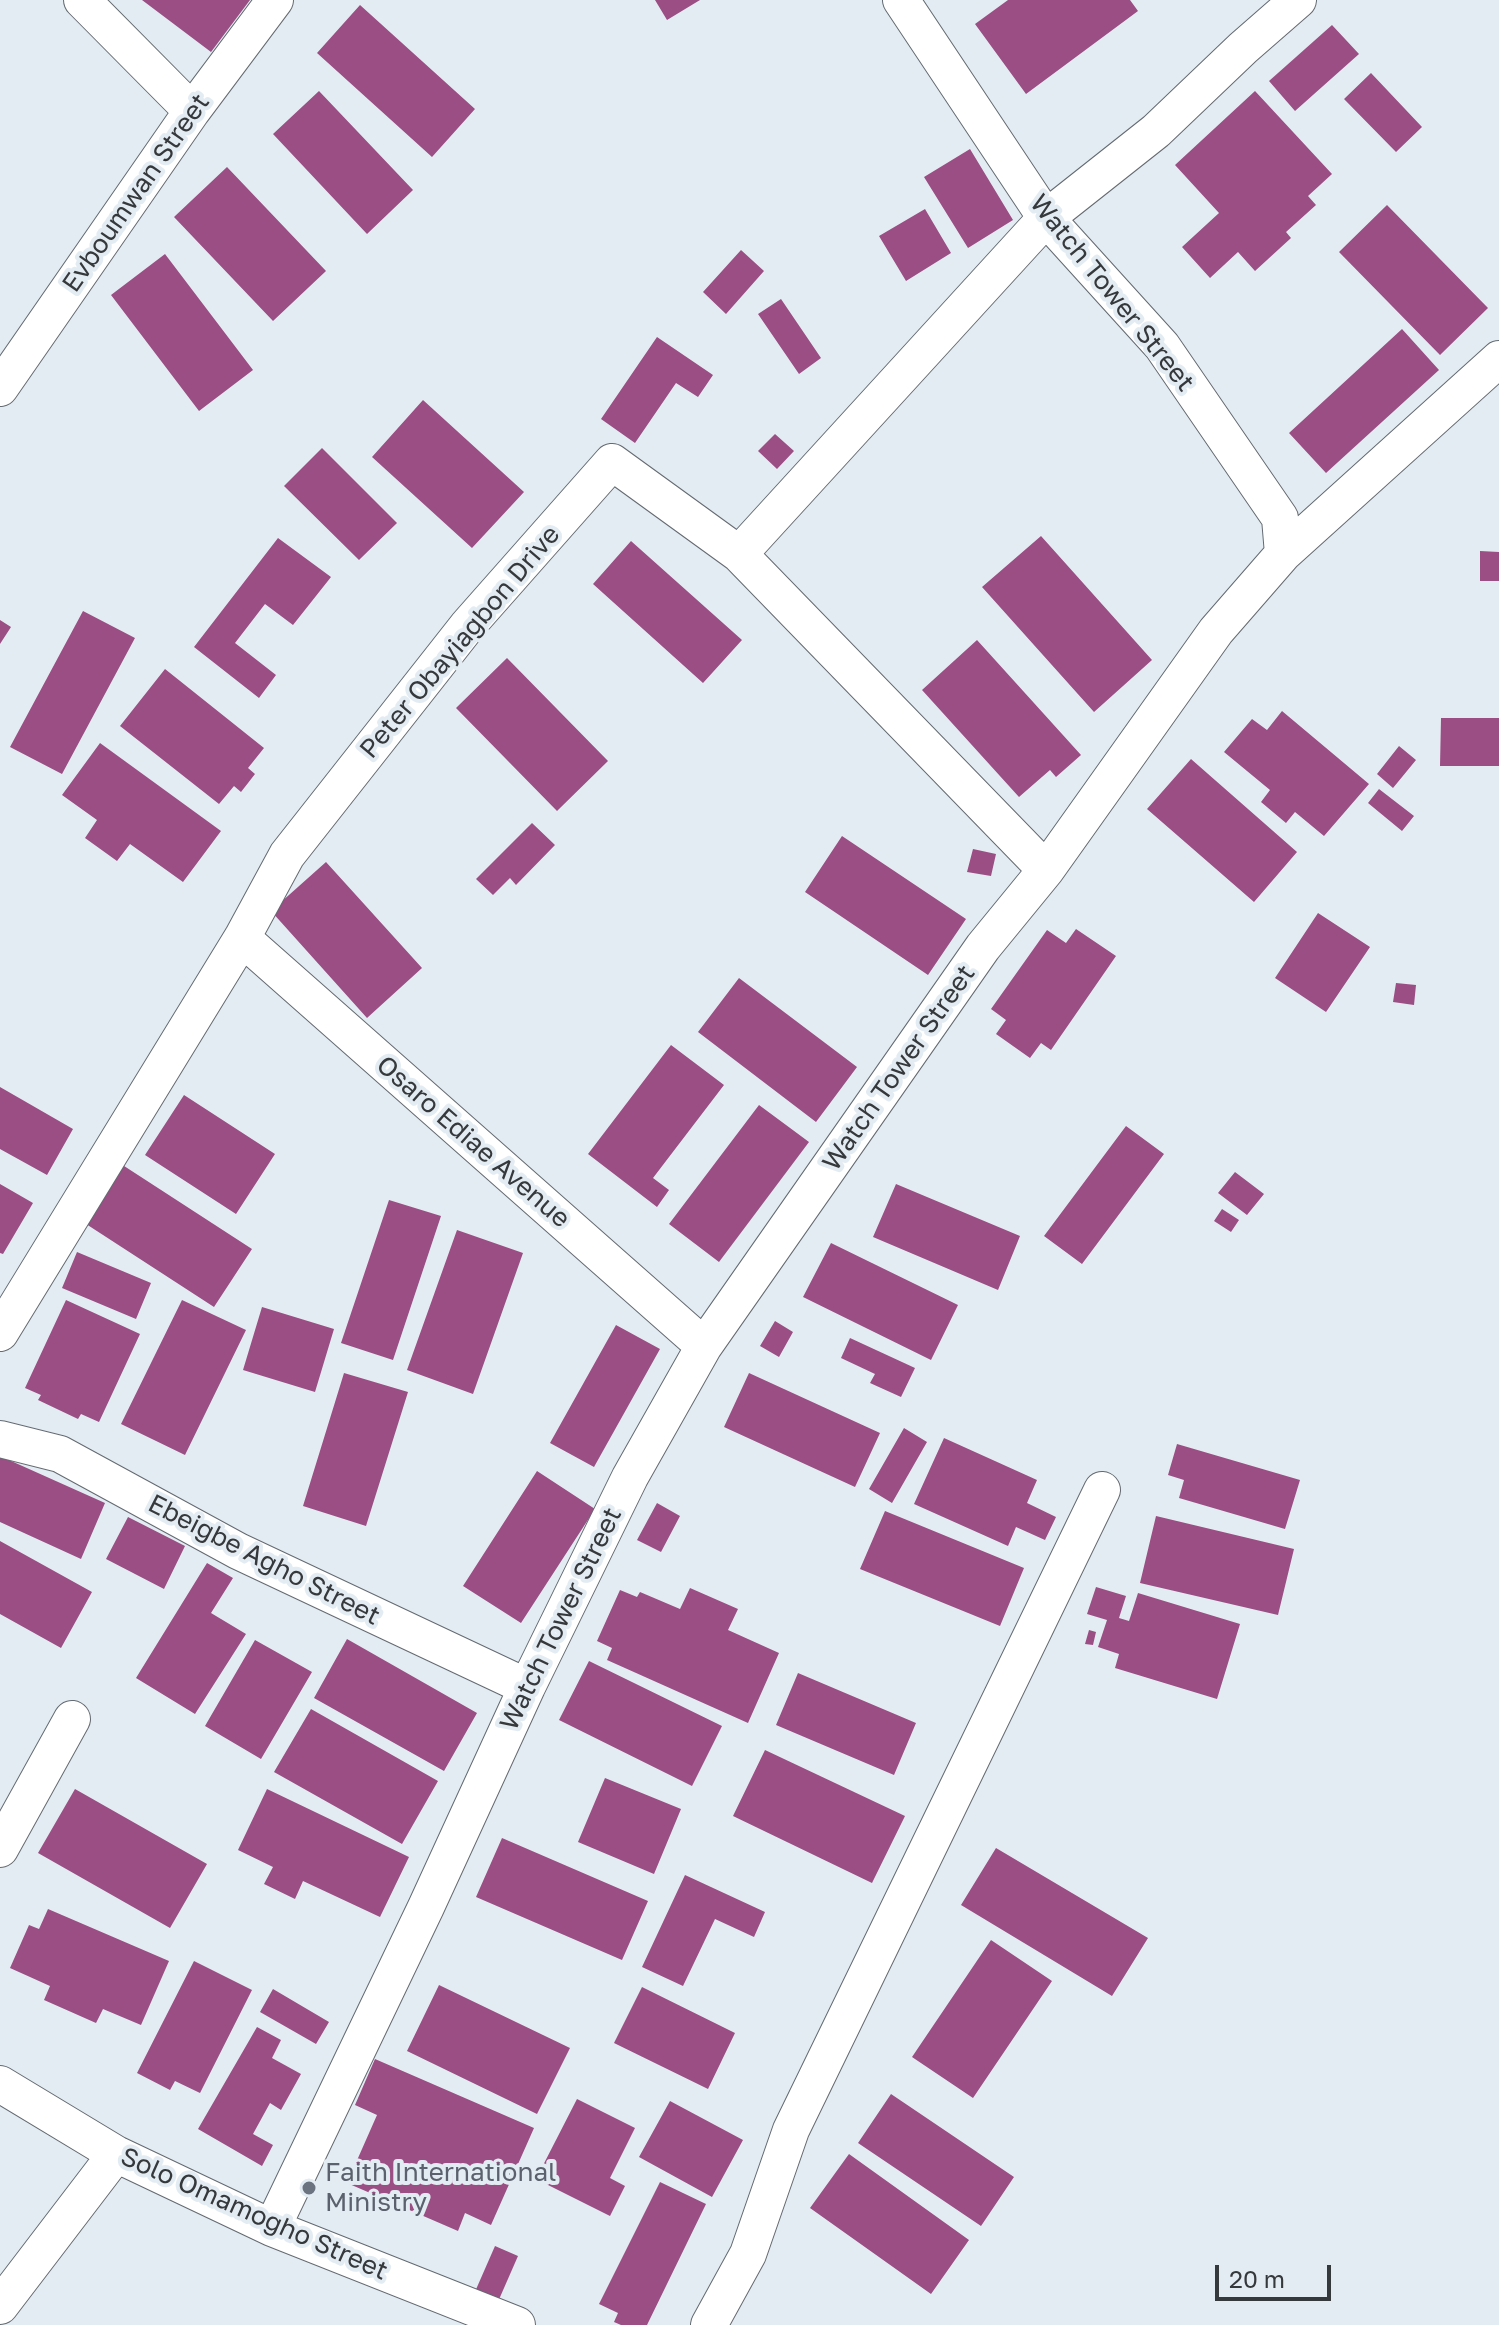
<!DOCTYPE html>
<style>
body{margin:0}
#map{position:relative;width:1499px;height:2325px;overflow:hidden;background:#e4ecf3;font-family:"Golos Text",sans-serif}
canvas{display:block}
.scale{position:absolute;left:1215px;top:2265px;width:116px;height:36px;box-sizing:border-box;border:4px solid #36393c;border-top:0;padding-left:10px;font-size:24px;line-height:28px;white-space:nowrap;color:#36393c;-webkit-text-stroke:6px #e4ecf3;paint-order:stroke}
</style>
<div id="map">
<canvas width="1499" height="2325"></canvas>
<div class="scale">20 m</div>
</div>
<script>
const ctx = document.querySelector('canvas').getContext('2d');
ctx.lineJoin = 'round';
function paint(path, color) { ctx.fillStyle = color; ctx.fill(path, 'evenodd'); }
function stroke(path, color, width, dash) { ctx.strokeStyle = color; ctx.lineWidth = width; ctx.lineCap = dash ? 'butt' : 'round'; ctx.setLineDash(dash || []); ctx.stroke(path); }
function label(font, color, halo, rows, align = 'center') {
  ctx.font = font + ' "Golos Text",sans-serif'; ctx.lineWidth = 8; ctx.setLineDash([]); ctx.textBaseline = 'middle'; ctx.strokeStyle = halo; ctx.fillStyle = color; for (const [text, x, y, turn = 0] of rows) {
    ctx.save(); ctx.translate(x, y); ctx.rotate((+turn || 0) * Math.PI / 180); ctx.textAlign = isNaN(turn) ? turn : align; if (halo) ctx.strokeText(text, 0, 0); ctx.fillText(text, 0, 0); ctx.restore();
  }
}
const building = new Path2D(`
 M142,0H250L211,52Z
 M655,0H700L667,20Z
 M1008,0H1130L1138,11L1026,94L975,24Z
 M360,5L475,109L432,157L317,53Z
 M1332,25L1359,54L1295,111L1269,81Z
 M1371,73L1422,127L1396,152L1344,99Z
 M319,91L413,190L367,234L273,134Z
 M1255,91L1332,174L1308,196L1316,205L1286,232L1291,238L1255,271L1238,252L1210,278L1182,247L1219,213L1175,165Z
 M970,149L1013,220L968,248L924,177Z
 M227,167L326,271L273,321L174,217Z
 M1387,205L1488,308L1440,355L1339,252Z
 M925,209L951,253L906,281L879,236Z
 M741,250L764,271L726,314L703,292Z
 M165,254L253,370L199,411L111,295Z
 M781,299L821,358L799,374L758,314Z
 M1402,329L1439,370L1326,473L1289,433Z
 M657,337L713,375L698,397L676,383L635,443L601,419Z
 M423,400L524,492L472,548L372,457Z
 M775,434L794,451L777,469L758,451Z
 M322,448L397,523L359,560L284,486Z
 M1041,536L1152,660L1094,712L982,587Z
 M278,538L331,577L293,625L265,604L235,643L276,675L259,698L194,647Z
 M631,541L742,640L703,683L593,584Z
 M1480,551L1499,552V581H1480Z
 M83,611L135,638L62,774L10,747Z
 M0,620L11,627L0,644Z
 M977,640L1081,755L1056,777L1050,770L1019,797L922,690Z
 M507,658L608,761L557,811L456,708Z
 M165,669L264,748L248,768L255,774L241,792L234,786L219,804L120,726Z
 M1282,711L1369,784L1324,836L1295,812L1286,823L1261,802L1270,790L1224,752L1252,719L1267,730Z
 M1441,718H1499V766H1440Z
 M100,743L221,831L183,882L130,844L117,861L85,838L97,820L62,795Z
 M1399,746L1416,760L1393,788L1377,774Z
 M1191,759L1297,852L1254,902L1147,809Z
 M1379,789L1414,816L1402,831L1368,803Z
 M532,823L555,845L516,885L510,878L493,895L476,879Z
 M842,836L966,919L928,975L805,892Z
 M973,849L996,854L991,876L967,872Z
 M326,862L422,968L367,1018L271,911Z
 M1318,913L1370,947L1326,1012L1275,978Z
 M1076,929L1116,956L1051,1050L1041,1043L1030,1058L996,1034L1006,1020L991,1009L1047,930L1066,943Z
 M739,978L857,1067L816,1122L698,1032Z
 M1396,983L1416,985L1414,1005L1393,1002Z
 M671,1045L724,1085L653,1178L669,1190L657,1207L588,1154Z
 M0,1087L73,1129L47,1175L0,1149Z
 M184,1095L275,1154L236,1214L145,1155Z
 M759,1105L809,1142L719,1262L669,1224Z
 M1126,1126L1164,1154L1082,1264L1044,1236Z
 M121,1164L252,1249L214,1307L83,1222Z
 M1235,1172L1264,1194L1247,1215L1218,1193Z
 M0,1184L33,1203L3,1254L0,1253Z
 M896,1184L1020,1236L998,1290L873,1237Z
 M389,1200L441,1216L393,1360L341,1343Z
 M1222,1209L1239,1220L1231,1232L1214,1221Z
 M457,1230L523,1253L473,1394L407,1370Z
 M831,1243L958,1305L931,1360L803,1297Z
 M77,1252L151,1283L136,1319L62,1288Z
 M66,1300L140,1334L99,1422L81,1414L78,1419L38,1400L41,1395L25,1388Z
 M182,1300L246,1330L185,1455L121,1424Z
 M262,1307L334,1329L315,1392L243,1370Z
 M775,1321L793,1332L779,1357L760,1346Z
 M616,1325L660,1349L594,1467L550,1443Z
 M850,1338L915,1368L901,1397L870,1383L875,1374L841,1358Z
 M344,1373L408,1392L366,1526L303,1506Z
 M749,1373L880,1433L855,1487L724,1427Z
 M904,1428L927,1442L892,1503L869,1489Z
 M944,1438L1037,1480L1027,1503L1056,1517L1045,1540L1016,1527L1008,1546L914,1504Z
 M1177,1444L1300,1480L1285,1529L1179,1498L1184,1480L1168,1475Z
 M0,1456L105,1503L81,1559L0,1522Z
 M537,1471L595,1509L521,1623L463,1586Z
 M657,1503L680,1516L661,1552L637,1540Z
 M885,1511L1024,1568L1000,1626L860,1569Z
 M1156,1516L1294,1549L1278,1615L1140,1583Z
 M128,1517L185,1546L164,1589L106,1559Z
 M0,1541L92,1592L61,1648L0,1614Z
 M207,1563L233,1578L211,1613L246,1634L195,1714L136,1678Z
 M1096,1587L1126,1596L1119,1618L1129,1621L1138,1593L1240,1624L1217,1699L1115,1668L1119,1654L1098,1647L1107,1620L1087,1614Z
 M690,1588L738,1609L728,1630L779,1653L748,1723L607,1660L612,1648L597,1641L620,1590L637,1597L640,1592L680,1609Z
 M1089,1630L1096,1632L1093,1645L1085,1644Z
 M347,1639L477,1713L444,1771L314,1698Z
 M255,1640L312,1672L261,1759L205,1726Z
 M589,1661L722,1726L692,1786L559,1720Z
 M798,1673L916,1723L894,1775L776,1725Z
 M311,1709L438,1781L402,1844L274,1772Z
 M765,1750L905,1816L872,1883L733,1816Z
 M605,1778L681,1809L654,1874L578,1842Z
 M75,1789L207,1864L170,1928L38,1853Z
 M267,1789L409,1857L380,1917L303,1881L295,1899L264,1884L273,1867L238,1850Z
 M502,1838L648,1901L622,1960L476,1897Z
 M996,1848L1148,1938L1112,1996L961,1905Z
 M685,1875L765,1912L754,1937L715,1919L683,1986L642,1967Z
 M48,1909L169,1961L141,2025L103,2009L96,2023L44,2000L50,1986L10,1968L29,1925L39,1929Z
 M991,1940L1052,1981L973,2098L912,2057Z
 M194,1961L252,1990L200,2093L175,2081L170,2090L137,2073Z
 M439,1985L570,2048L537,2114L407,2051Z
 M642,1987L735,2033L708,2089L614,2043Z
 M273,1989L329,2022L316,2044L260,2012Z
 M257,2027L281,2040L272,2058L301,2074L281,2110L270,2103L253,2134L273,2145L262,2166L198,2129Z
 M375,2059L534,2128L491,2225L465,2213L458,2231L347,2183L377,2115L355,2105Z
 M891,2094L1014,2177L981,2226L858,2143Z
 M577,2099L635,2128L610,2178L625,2186L610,2216L536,2179Z
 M670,2101L743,2140L712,2197L639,2157Z
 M849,2154L969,2240L931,2294L810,2208Z
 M660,2182L706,2204L647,2325H621L614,2322L618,2313L599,2304Z
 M495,2246L518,2256L497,2304L474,2294Z`);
const street = new Path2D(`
 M82,0L192,111
 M0,388L192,111L275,0
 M739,554L1046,218L1156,131L1243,48L1298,0
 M1283,554L1499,359
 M242,938L704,1346
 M0,1333L242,938L287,855L468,625L612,462L739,554L1046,870
 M0,1439L60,1454L238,1551L527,1687
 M0,1849L72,1719
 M0,2084L116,2154L272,2228L517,2325
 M272,2228L426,1907L527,1687L630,1477L704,1346L983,947L1046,870L1216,631L1283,554L1280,518L1162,346L1046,218L901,0
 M0,2306L116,2154
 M709,2325L748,2254L791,2130L1102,1490`);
const markers = [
 [309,2188,8,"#6b7280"]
];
const streetNames = [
 ["Evboumwan Street",136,193,-55],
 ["Watch Tower Street",1112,293,51],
 ["Peter Obayiagbon Drive",460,642,-50],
 ["Watch Tower Street",899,1068,-55],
 ["Osaro Ediae Avenue",473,1142,41],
 ["Ebeigbe Agho Street",264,1560,27],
 ["Watch Tower Street",561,1619,-64],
 ["Solo Omamogho Street",254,2214,24]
];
const worshipNames = [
 ["Faith International",325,2173],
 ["Ministry",325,2203]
];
paint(building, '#9a4e84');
stroke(street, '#646a71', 38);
stroke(street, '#fff', 36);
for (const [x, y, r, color] of markers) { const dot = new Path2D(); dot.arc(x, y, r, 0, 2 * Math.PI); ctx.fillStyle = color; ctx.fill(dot); stroke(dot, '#e4ecf3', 3); }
label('26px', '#36393c', '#e4ecf3', streetNames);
label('26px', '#5b616d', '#e4ecf3', worshipNames, 'left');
</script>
